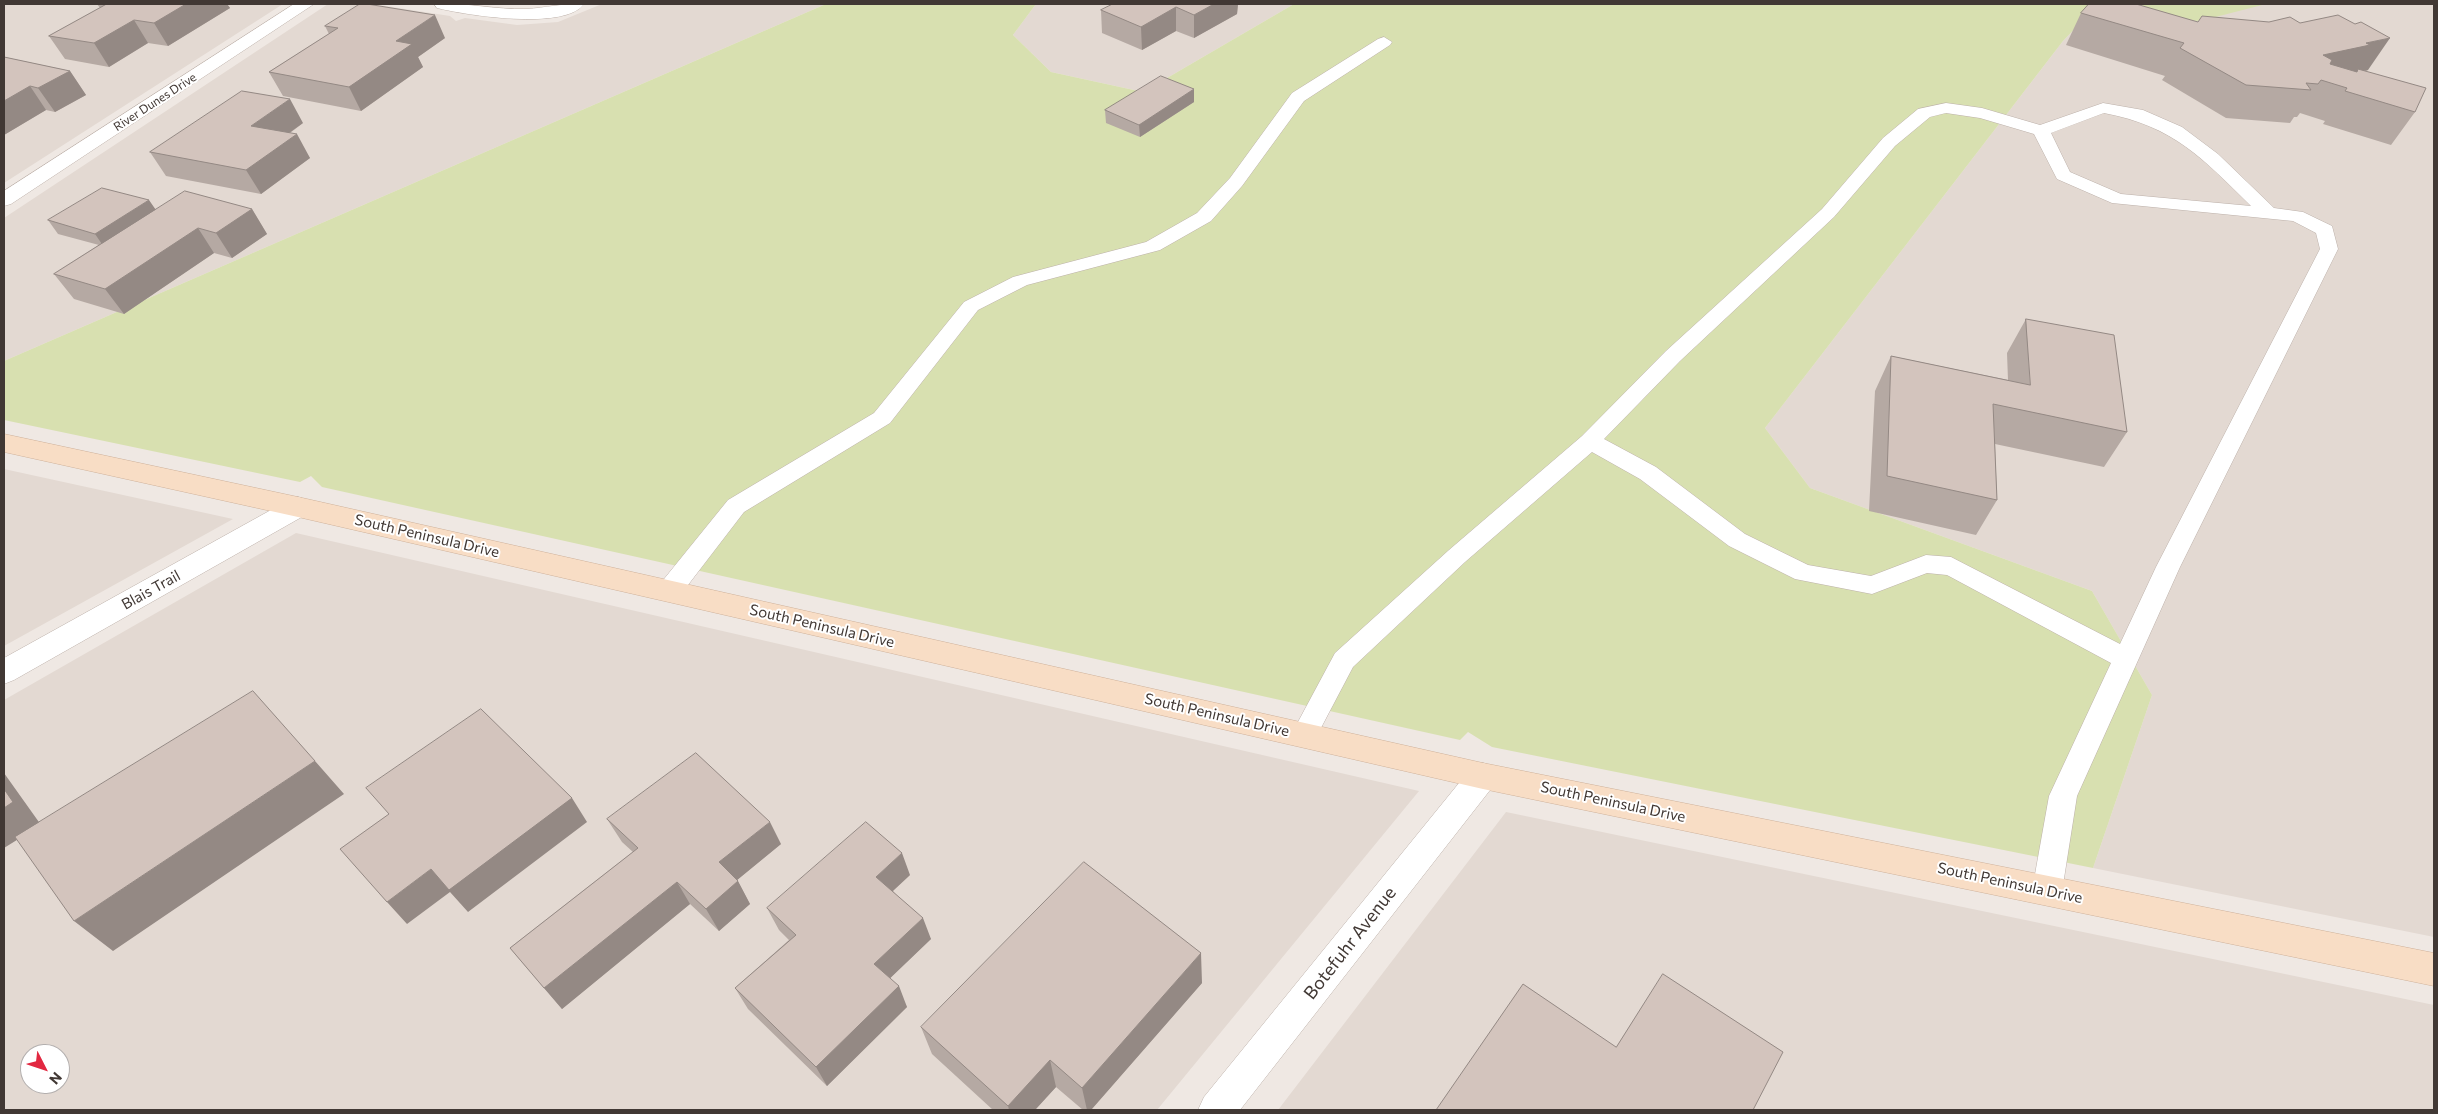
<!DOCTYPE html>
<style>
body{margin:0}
#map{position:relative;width:2438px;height:1114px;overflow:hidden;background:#efe8e3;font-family:Commissioner,sans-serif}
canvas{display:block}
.frame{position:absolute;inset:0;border:5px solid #413834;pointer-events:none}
.north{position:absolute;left:20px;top:1044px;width:50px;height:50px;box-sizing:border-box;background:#fff;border:1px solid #b3afae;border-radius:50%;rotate:131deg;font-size:14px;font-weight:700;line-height:20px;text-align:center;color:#413834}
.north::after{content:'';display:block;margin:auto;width:18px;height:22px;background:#e22841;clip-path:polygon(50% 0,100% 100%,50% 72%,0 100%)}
</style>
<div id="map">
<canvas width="2438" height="1114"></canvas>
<div class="frame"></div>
<div class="north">N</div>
</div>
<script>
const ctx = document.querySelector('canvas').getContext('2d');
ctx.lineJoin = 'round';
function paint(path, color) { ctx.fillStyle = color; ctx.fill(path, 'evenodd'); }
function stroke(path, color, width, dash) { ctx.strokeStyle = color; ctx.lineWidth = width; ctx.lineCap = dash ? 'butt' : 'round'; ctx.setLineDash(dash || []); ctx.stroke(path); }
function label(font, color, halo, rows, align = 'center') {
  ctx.font = font + ' Commissioner,sans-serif'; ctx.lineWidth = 4; ctx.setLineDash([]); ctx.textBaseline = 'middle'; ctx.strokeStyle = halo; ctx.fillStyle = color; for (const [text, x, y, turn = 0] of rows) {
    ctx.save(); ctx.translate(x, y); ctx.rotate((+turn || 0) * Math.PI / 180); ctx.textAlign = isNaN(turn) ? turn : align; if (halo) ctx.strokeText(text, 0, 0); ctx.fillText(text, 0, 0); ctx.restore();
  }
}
const residential = new Path2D(`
 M4,4H283L4,183Z
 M328,4H373L450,16L456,21L465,18L517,25L558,22L602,4H826L4,361V218Z
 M1036,4H1294L1143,92L1051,72L1013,35Z
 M2266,4H2434V937L2093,868L2152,695L2092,591L1810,488L1765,428L2063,41L2087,16Z
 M4,469L233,519L4,646Z
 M296,533L1419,791L1157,1110H4V700ZM30,1054H60V1084H30Z
 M1506,812L2434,1005V1110H1278Z`);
const green = new Path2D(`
 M826,4H1036L1013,35L1051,72L1143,92L1294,4H2266L2200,21L2087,16L2063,41L1765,428L1810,488L2092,591L2152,695L2093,868L1492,747L1468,732L1460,740L322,487L311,476L300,482L4,420V361Z`);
const service = new Path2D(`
 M1384,37L1392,42L1390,45L1304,101L1242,186L1211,221L1160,250L1027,285L978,310L890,423L744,512L678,598L669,600L660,598L657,591L660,584L728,500L874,413L964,302L1013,277L1146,242L1197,213L1230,178L1292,93L1378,39Z
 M1946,103L1982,108L2040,125L2103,103L2143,110L2182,127L2218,154L2274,208L2303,212L2332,226L2338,249L2180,567L2077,796L2062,891L2057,900L2047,904L2037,900L2032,891L2049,796L2111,663L1947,575L1927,573L1872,594L1795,579L1729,546L1640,479L1592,452L1465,562L1353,667L1313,743L1304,746L1295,743L1291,735L1335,653L1449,550L1582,436L1666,351L1822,209L1883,138L1918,109ZM1946,113L1980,118L2034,134L2057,179L2112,203L2293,221L2316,233L2320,249L2156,567L2120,644L1951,557L1926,555L1871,576L1808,565L1745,534L1656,467L1604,439L1680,361L1834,217L1895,146L1930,117ZM2104,113C2174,126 2203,159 2251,206L2121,194L2070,172L2051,133Z`);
const minor = new Path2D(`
 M294,4H314L11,204L4,206V191Z
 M434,4C465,2 496,10 526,9C546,8 564,3 584,4C565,31 465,15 437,8Z
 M298,497L307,500L311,507L307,514L14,680L4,684V658L289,500Z
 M1483,763L1494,767L1499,776L1494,785L1240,1110H1198L1204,1097L1472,767Z`);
const secondary = new Path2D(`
 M4,434L298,497L1483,763L2434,953V986L1483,789L298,517L4,452Z`);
const wall = new Path2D(`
 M97,4H227L230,8L168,46L148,43L109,67L65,59L49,36L100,8Z
 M1238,4L1237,14L1194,38L1176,31L1142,50L1102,33L1101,10Z
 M2081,13L2368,70L2366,71L2415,112L2391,145L2323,124L2325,121L2300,113L2297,117H2294L2290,123L2226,118L2162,80L2165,76L2066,45Z
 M325,26L445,38L418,57L423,67L361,111L283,96L269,72L329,34Z
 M4,57L70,71L86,95L55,112L46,110L4,135Z
 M1194,89V102L1140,137L1106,123L1105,110Z
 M303,123L290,133L310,158L261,194L166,176L150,152Z
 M252,209L267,234L232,258L214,253L124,314L74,299L54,274L99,245L58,234L48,220L156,210Z
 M2026,319L2127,432L2104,467L1995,444L1997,500L1976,535L1869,511L1875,391L1891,356L2008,380L2007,353Z
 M607,819L781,844L737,880L750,904L719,931L690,904L562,1009L510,948L633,852L622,842Z
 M910,875L893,891L931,939L890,978L907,1007L827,1086L748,1009L735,988L789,940L779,930L767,908Z
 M1202,983L1091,1110H1083L1056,1087L1035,1110H993L932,1054L921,1027Z`);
const shadedWall = new Path2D(`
 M186,4H227L230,8L168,46L154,23Z
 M1214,4H1238L1237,14L1194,38V15Z
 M1176,7V31L1142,50L1141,27Z
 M435,15L445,38L418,57L423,67L361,111L349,87L396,41Z
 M134,20L148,43L109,67L94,43Z
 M2390,38L2368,70L2306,83L2323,55L2366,43Z
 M70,71L86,95L55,112L38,88Z
 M30,86L46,110L4,135V101Z
 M1194,89V102L1140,137L1139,125Z
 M290,99L303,123L265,150L251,126Z
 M297,134L310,158L261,194L246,170Z
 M149,200L158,213L104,247L95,234Z
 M252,209L267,234L232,258L216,233Z
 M198,228L214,253L124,314L105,289Z
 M315,761L344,794L113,951L74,921Z
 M4,773L41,825L4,848Z
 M572,798L587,822L468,912L450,892L407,924L387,902L431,869Z
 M770,822L781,844L731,885L719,862Z
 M902,853L910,875L884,899L876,877Z
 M738,881L750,904L719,931L706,909Z
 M677,882L690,904L562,1009L544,988Z
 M923,918L931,939L883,985L874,964Z
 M1201,953L1202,983L1091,1110H1087L1082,1088Z
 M899,986L907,1007L827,1086L816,1067Z
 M1050,1060L1056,1087L1035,1110H1009L1008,1106Z`);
const building = new Path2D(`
 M107,4H186L154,23L134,20L94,43L49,36Z
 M360,4H367L435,15L396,41L412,44L349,87L269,72L338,28L325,26Z
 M1113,4H1214L1194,15L1176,7L1141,27L1101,10Z
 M2089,4H2136L2198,22L2202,16L2269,22L2290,17L2300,23L2338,15L2355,24L2361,22L2390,38L2366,43L2370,45L2323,55L2332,60L2330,64L2357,72L2358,69L2426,88L2415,112L2345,91L2347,88L2321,80L2318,84L2306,83L2311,90L2246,85L2180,48L2184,43L2081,13Z
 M4,57L70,71L38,88L30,86L4,101Z
 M1161,76L1194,89L1139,125L1105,110Z
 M242,91L290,99L251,126L297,134L246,170L150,152Z
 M102,188L149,200L95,234L48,220Z
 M185,191L252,209L216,233L198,228L105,289L54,274Z
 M2026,319L2114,335L2127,432L1993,404L1997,500L1887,476L1891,356L2030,385Z
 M253,691L315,761L74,921L15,837Z
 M481,709L572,798L449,890L431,869L387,902L340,849L389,814L366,788Z
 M696,753L770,822L719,862L738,881L706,909L677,882L544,988L510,948L638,848L607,819Z
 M4,789L13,802L4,808Z
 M866,822L902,853L876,877L923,918L874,964L899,986L816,1067L735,988L796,935L767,908Z
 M1084,862L1201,953L1082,1088L1050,1060L1008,1106L921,1027Z
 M1663,974L1783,1052L1753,1110H1436L1523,984L1616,1047Z`);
const farStreetnames = [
 ["River Dunes Drive",155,102,-33]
];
const streetNames = [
 ["South Peninsula Drive",427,536,13],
 ["Blais Trail",151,590,-29],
 ["South Peninsula Drive",822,626,13],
 ["South Peninsula Drive",1217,715,13],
 ["South Peninsula Drive",1613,802,12],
 ["South Peninsula Drive",2010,883,12]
];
const nearStreetnames = [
 ["Botefuhr Avenue",1350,943,-52]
];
paint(residential, '#e3d9d2');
paint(green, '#d8e0b0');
stroke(service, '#bdb1aa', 1);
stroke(minor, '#bdb1aa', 1);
stroke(secondary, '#ceb19a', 1);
paint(service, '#fff');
paint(minor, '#fff');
paint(secondary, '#f8ddc5');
paint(wall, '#b5a9a3');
paint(shadedWall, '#948984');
paint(building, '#d3c4bd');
stroke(building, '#948984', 1);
label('12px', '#413834', '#fff', farStreetnames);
label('15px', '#413834', '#fff', streetNames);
label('18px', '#413834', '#fff', nearStreetnames);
</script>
